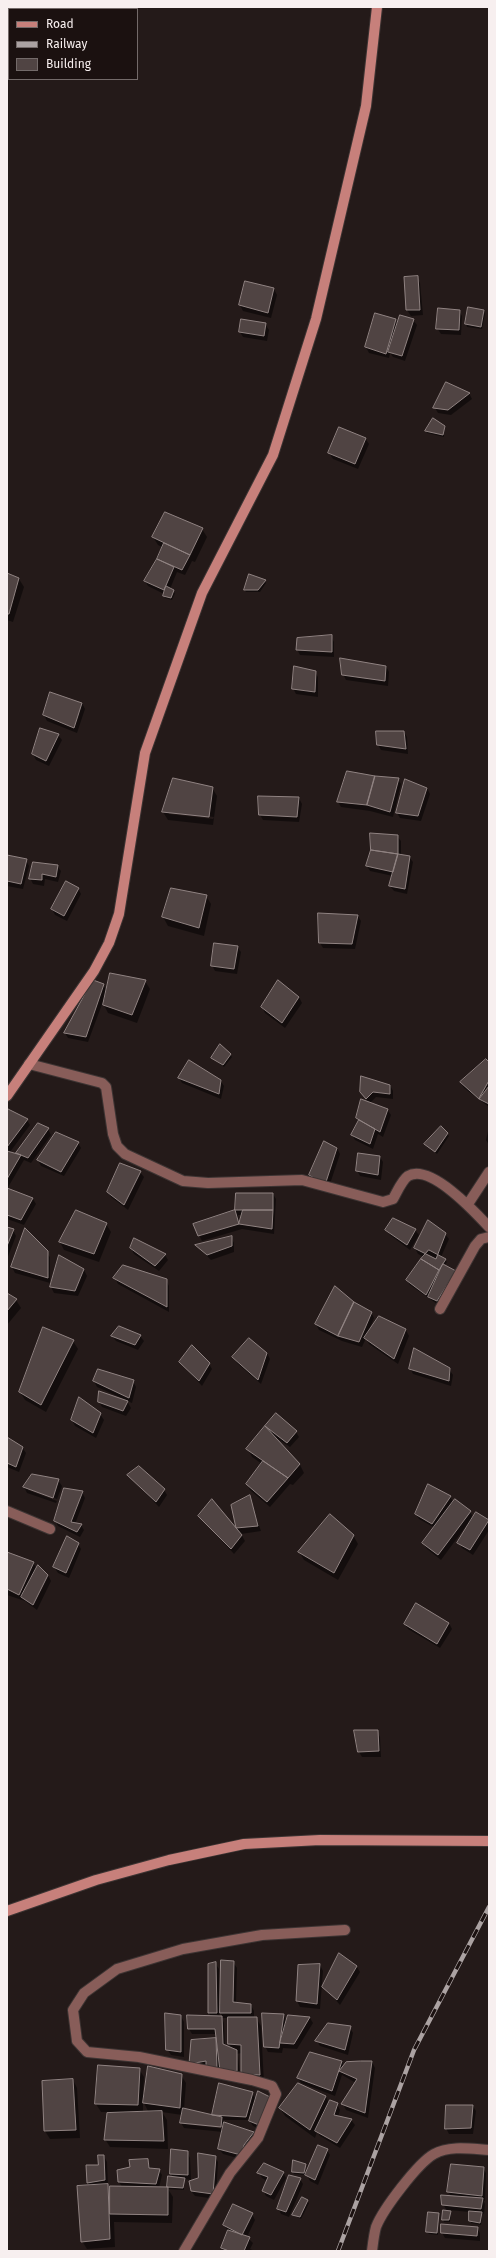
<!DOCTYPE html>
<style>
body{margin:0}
#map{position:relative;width:496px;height:2258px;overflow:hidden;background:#241a19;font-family:"Fira Sans",sans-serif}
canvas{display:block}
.frame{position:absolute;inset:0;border:8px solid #f7efef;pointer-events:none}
.legend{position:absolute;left:8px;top:8px;width:130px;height:72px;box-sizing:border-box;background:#1b1110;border:1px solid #736a69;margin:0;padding:5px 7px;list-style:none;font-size:12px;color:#f7efef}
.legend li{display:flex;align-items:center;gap:8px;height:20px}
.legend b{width:20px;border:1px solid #736a69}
</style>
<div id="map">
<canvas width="496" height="2258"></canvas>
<div class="frame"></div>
<ul class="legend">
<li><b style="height:5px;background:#c7807b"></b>Road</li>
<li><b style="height:5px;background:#aba2a2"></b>Railway</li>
<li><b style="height:11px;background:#504443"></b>Building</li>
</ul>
</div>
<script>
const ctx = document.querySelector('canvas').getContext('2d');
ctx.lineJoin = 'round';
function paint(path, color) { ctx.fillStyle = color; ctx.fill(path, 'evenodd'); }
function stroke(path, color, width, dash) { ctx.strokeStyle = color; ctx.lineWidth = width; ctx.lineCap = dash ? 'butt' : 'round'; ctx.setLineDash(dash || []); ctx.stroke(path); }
const shadow = new Path2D(`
 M417,277L420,283L423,315L411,316L407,310L405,278Z
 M274,289L277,295L271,318L243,311L240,305Z
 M469,308L483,311L485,314L482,329L467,327L466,324Z
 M459,311L462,316L461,335L441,334L437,328Z
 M376,314L395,319L398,325L413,320L417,325L405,361L393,357L390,353L389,358L369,353L366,347Z
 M265,324L269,330L267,341L243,337L240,332Z
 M469,393L472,399L451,415L438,413L435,408Z
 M444,427V437L427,433L426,431Z
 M365,438L369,444L358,469L333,459L329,453Z
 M202,529L207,537L195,562L192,561L185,575L177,572L170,589L175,593L172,600L165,598L164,594L148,586L145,581L162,547L158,545L153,537Z
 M7,574L19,579L24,587L13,622L7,620Z
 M265,581L266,583L260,592H246L245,590Z
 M331,636L334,642V657L300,655L297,649Z
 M386,666L389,672L388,686L346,680L343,674Z
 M315,672L318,677V697L296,694L293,688Z
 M82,703L85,709L77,733L47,721L44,715Z
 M404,732L407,737L408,754L381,750L378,745Z
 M58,735L62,740L49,766L36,760L33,754Z
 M348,772L398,779L401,784L393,817L370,811L341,807L338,802Z
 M212,788L217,796L213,825L168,820L163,812ZM169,812L214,817L213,819L169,814Z
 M427,788L430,794L421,821L400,818L397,813Z
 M299,798L302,804L299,822L263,820L260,815Z
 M397,836L401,841V855L409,857L413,862L407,894L394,891L390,886L393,876L370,871L367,866Z
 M7,856L26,860L29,866L23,889L7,886Z
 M57,866L61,871L58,882L45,879L44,886L33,884L30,878Z
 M78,888L81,894L67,921L55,915L52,909Z
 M206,896L211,904L204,936L168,926L163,917Z
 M358,916L361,921L355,949L323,948L320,943Z
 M237,947L241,952L237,974L215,971L212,965Z
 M145,981L150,989L137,1023L108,1013L104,1005V999L88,1042L68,1038L65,1033L103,985L107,991Z
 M299,997L302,1003L285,1028L265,1013L262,1007Z
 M230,1055L232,1057L224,1067L212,1058Z
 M489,1063V1107L464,1088L461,1083Z
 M179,1078L220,1080L224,1086L221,1099L182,1083Z
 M390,1085L393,1091V1099L376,1097L370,1103L387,1109L391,1115L383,1137L378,1134L373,1149L355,1140L352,1135L359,1122L357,1118L369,1103L361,1092Z
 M7,1112L27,1120L30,1125L10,1152L16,1154L39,1125L48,1129L51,1135L31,1163L24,1160L7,1189L33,1199L36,1204L24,1225L7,1219V1152L9,1151L7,1150Z
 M489,1127V1145L486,1140Z
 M447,1134L449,1136L437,1154L426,1144Z
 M78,1143L81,1148L64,1176L41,1166L38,1160Z
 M337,1148L340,1154L328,1190L314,1180L310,1175Z
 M380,1157L383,1162L381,1180L360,1176L357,1170Z
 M140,1172L144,1177L128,1210L111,1197L108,1192Z
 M237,1194H273L276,1199L274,1234L242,1229L202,1241L194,1225L236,1210ZM238,1215H242L240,1224L238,1216Z
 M106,1224L111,1232L99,1262L64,1250L60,1242Z
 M7,1228L13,1230L16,1236L7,1259Z
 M25,1230L50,1257V1283L15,1273L12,1267Z
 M387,1230H415L419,1235L410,1250L390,1235Z
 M445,1234L449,1239L441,1257L447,1262L444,1266L455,1271L440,1306L410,1285L407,1280L424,1257L418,1254L415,1248Z
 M231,1237L234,1243V1252L211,1260L197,1246Z
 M131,1248L165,1255L168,1260L159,1271L134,1254Z
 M59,1257L84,1270L87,1276L78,1296L54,1293L51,1287Z
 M115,1278L166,1280L169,1286V1312L118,1284Z
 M7,1294L16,1300L21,1308L7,1325Z
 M353,1303L371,1312L374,1318L368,1333L379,1317L406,1330L409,1336L398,1364L369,1344L366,1338L362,1347L342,1341L319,1330L316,1324Z
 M112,1336H140L144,1341L138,1350L116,1341Z
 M73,1341L78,1349L46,1412L25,1400L20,1392Z
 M267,1353L270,1359L261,1384L237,1363L234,1358Z
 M180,1362L209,1364L212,1369L202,1386Z
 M410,1368L449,1369L453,1375L451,1386L413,1374Z
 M94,1381H133L136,1387L132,1403L127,1401L131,1408L126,1416L102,1407L99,1402L124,1399L97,1387Z
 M100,1414L104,1420L96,1438L75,1426L72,1420Z
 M276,1414L296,1432L299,1437L290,1447L272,1435L300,1465L304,1473L293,1485L290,1484L270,1507L250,1490L247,1484L262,1464L252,1457L248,1449Z
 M7,1438L22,1447L26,1453L19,1472L7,1467Z
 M128,1475L164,1490L167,1495L159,1507Z
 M58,1480L62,1486L57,1499L28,1488V1490L57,1501L56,1503L27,1493L24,1487Z
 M429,1485L450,1497L454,1503L470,1512L474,1518L488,1520L489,1530L473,1555L462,1548L459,1543L469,1522L441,1560L427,1549L423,1543L435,1528L419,1519L416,1514Z
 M82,1492L85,1498L75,1524L81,1525L84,1530L80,1537L58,1526L55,1520Z
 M249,1497L261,1531L241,1534L245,1541L234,1554L199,1516L238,1532L232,1506Z
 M353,1535L358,1544L338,1580L304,1560L299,1552Z
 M78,1544L81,1549L69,1578L58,1573L54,1567Z
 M7,1553L33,1563L37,1569L48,1575L51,1581L37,1610L25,1601L7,1595Z
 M449,1623L452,1629L440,1648L408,1629L405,1624Z
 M377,1731L380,1737L381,1757H362L359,1752Z
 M339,1955L357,1967L360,1972L340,2005L324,1987Z
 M222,1961L233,1962L237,1968L236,2003L251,2005L254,2011V2018H256L261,2026L264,2083L247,2082L242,2074V2053L236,2054V2076H238V2054L240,2076H224L220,2068V2074H210L207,2067L194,2069L190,2064L192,2041L217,2039V2034H192L189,2029L188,2016L211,2017L209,2013V1965L215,1963L219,1969V2004H221ZM219,2010L222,2016L223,2017H220ZM222,2018H229V2044L231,2049L225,2046L224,2023Z
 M320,1965L323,1971L320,2009L300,2007L297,2001Z
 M283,2015L287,2022L289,2016L310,2018L313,2023L297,2049L283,2048L282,2053L268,2052L265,2046Z
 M181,2016L184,2022V2057L171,2055L167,2049Z
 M350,2027L353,2033L348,2055L320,2046L317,2041Z
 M342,2062L344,2066L372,2062L375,2068L368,2118L346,2110L343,2104L356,2083L342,2075L335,2096L301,2083L298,2078Z
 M99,2067L139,2069L144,2077L143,2093L181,2075L186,2083L184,2109L213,2116L220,2084L252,2093L256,2100L262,2130L253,2126L249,2120H223L225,2124L253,2133L256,2138L244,2160L223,2154L219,2149L223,2132L184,2128L181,2123L182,2115L162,2112L167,2120L168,2149L110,2147L105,2139L108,2112H101L96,2104ZM143,2101L148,2111H154L143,2113ZM184,2122L226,2127V2129L184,2124Z
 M73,2080L77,2088L80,2138L50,2139L45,2131L43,2082Z
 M298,2084L326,2097L329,2103L337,2104L340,2110L338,2117L351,2120L355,2125L340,2148L320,2136L317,2132L315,2138L285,2116L280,2108Z
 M473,2106L476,2111L473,2134H449L446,2128Z
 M327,2150L330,2155L318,2185L310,2181L307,2175Z
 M187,2152L190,2158L191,2180L184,2179V2190L168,2189L173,2197L172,2223L114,2222L115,2247L87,2249L82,2241L90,2186L88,2183L104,2156L107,2162L108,2185L111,2190L122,2187L119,2182L131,2168L147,2160L151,2169L159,2170L162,2175L159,2188H169L168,2186L173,2178L171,2173Z
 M215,2157L218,2162L216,2199L195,2196L191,2191Z
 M305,2165V2175L294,2174L293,2172Z
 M483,2168L486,2173L485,2201L483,2200L485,2204L484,2214L482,2213L481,2225L471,2223L470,2212L449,2210L451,2214L450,2222H444L443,2219L447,2211L443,2204L451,2196L448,2192Z
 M283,2172L286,2178L274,2200L266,2196L263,2190L267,2181L262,2178L259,2173Z
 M300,2179L303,2184L289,2217L281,2214L278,2208Z
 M302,2199L309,2203L301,2219L293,2215Z
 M234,2205L252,2214L255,2220L247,2237L253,2243L250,2249L255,2251H223L222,2248L228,2231L224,2225Z
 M438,2214V2235L429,2234L427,2232Z
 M477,2228L480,2233V2241L445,2238L442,2233Z`);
const building = new Path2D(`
 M418,276L420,310H406L404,277Z
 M245,281L274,288L268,313L239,305Z
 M468,307L484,310L481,327L465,324Z
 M438,308L460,310L459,330L436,329Z
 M375,313L396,319L386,354L365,347Z
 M400,315L414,319L402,356L388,352Z
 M241,319L266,323L264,336L239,332Z
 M446,382L470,393L448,410L433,408Z
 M433,418L445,426L443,435L425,431Z
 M339,427L366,438L355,464L328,453Z
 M165,512L203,528L190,555L152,537Z
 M164,543L190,555L182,570L157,559Z
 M157,559L174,567L164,590L144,581Z
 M7,573L19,578L9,614H7Z
 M249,574L266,580L258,590H244Z
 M166,586L174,590L171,598L163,596Z
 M332,635V652L296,650L297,638Z
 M340,658L386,666L385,681L342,675Z
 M294,666L316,671L315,692L292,689Z
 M50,692L82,703L74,728L43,715Z
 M40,728L59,734L46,761L32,754Z
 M376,731H404L406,749L377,745Z
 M347,771L375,776L367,805L337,802Z
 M375,776L399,778L390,812L367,805Z
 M173,778L213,787L209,817L162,812Z
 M405,779L427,788L418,816L396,813Z
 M258,796L299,797L297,817L259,815Z
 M370,833L398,835V854L371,850Z
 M371,850L398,854L393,872L366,866Z
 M398,854L410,856L405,889L389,886Z
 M7,855L27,859L21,884L7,881Z
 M33,862L58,865L56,877L42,874V880L29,879Z
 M66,881L79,888L64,916L51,909Z
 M171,888L207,895L199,928L162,917Z
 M318,913L358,915L352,944L319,943Z
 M214,943L238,946L234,969L211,966Z
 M110,973L146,980L132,1015L103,1005Z
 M93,980L104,984L86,1037L64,1033Z
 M278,980L299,997L282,1023L261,1007Z
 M220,1044L231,1054L223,1065L211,1058Z
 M486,1059L489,1062V1086L479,1099L460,1082Z
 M189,1060L221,1080L219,1094L178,1078Z
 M361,1076L390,1085V1094L373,1092L366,1099L360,1092Z
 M489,1081V1104L479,1099Z
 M361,1099L388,1109L380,1132L356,1118Z
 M8,1109L28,1119L7,1147V1110Z
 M359,1120L375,1129L370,1144L351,1135Z
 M38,1123L49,1128L28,1158L16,1153Z
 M441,1126L448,1133L435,1152L424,1144Z
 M56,1132L79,1142L61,1172L37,1160Z
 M324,1141L337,1148L325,1185L309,1175Z
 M7,1151L21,1155L7,1179Z
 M358,1153L380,1156L378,1175L356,1171Z
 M120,1163L141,1171L124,1205L107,1192Z
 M7,1188L33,1198L21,1220L7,1215Z
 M236,1193H273V1210H235Z
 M76,1210L107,1223L94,1254L59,1242Z
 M235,1210L239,1224L198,1236L193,1224Z
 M243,1210H273L272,1229L239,1224Z
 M393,1218L416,1229L407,1245L385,1230Z
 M428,1220L446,1233L436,1259L414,1248Z
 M7,1227L14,1229L7,1246Z
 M25,1228L48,1251V1278L11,1267Z
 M232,1236V1246L207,1255L195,1245Z
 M134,1238L166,1254L155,1266L130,1248Z
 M429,1250L446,1259L439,1270L421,1259Z
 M59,1255L84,1269L75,1291L50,1287Z
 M421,1259L439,1270L426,1295L406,1280Z
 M443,1264L456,1271L437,1301L428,1297Z
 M123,1265L167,1279V1307L113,1278Z
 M335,1286L354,1302L338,1336L315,1324Z
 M7,1293L17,1299L7,1311Z
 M354,1302L372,1312L359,1342L338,1336Z
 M379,1316L406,1329L394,1359L364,1338Z
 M119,1326L141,1335L135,1345L111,1336Z
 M43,1327L74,1340L41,1405L19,1392Z
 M249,1338L267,1353L258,1380L232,1357Z
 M192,1345L210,1363L199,1381L179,1362Z
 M414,1348L450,1368L449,1381L409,1369Z
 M98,1369L134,1380L129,1398L93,1381Z
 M99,1391L128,1401L123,1411L98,1402Z
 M79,1397L101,1413L93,1433L71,1420Z
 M276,1413L297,1431L287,1443L265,1426Z
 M265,1426L300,1464L288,1478L246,1449Z
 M7,1437L23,1447L16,1467L7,1463Z
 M263,1461L288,1478L267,1502L246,1484Z
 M139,1466L165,1489L156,1502L127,1475Z
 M32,1474L59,1479L53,1498L23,1487Z
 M428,1484L451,1496L432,1524L415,1514Z
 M64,1488L83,1491L71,1522L82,1524L77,1532L54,1521Z
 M250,1495L258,1526L236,1528L231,1505Z
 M212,1499L242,1535L231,1549L198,1516Z
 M455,1499L471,1511L438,1555L422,1543Z
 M476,1512L489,1520L470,1550L457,1543Z
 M330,1514L354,1535L334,1573L298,1552Z
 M67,1536L79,1543L66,1573L53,1567Z
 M7,1552L34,1562L19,1595L7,1589Z
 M38,1565L48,1575L33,1605L21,1597Z
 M416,1603L449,1623L437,1644L404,1624Z
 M354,1730H378L379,1751L358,1752Z
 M339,1953L357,1966L337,2000L322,1987Z
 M221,1960L234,1961L233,2002L251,2004V2013H220Z
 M216,1962L217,2013H208V1964Z
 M320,1964L317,2004L296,2001L298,1965Z
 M165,2013L181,2015V2052L166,2050Z
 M262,2013L284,2014L279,2048L264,2047Z
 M187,2015L222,2016L223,2044L237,2050V2071H220L215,2029H188Z
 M288,2015L310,2017L294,2044L280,2043Z
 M228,2017H257L260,2075L241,2074V2045L228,2044Z
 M328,2023L351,2026L345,2050L315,2041Z
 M216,2038L217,2069H206V2061L189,2064L191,2040Z
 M310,2052L342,2061L332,2091L297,2078Z
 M361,2061H372L365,2113L341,2104L357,2079L339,2071L346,2062Z
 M98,2065L140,2068L138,2105L95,2104Z
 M148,2066L182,2074L180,2108L143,2103Z
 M73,2079L76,2130L44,2131L42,2081Z
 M219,2083L253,2092L246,2117L212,2115Z
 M298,2083L326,2096L310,2130L279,2108Z
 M258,2091L272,2098L259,2125L249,2121Z
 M330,2100L338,2103L334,2115L352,2119L337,2143L315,2131Z
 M446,2105H473L471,2128L445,2129Z
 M183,2108L222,2117L221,2127L180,2123Z
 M162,2111L164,2141L104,2140L107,2113Z
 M224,2122L254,2132L244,2145L241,2155L218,2149Z
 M318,2145L328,2149L315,2180L305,2175Z
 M171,2149L188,2151V2175L170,2174Z
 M198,2153L216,2156L213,2194L191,2191L189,2181L198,2178Z
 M98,2155H104L105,2180L87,2183L86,2165H98Z
 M148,2159L149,2168L160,2169L156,2184L118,2182L117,2170L130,2167L129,2160Z
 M293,2160L306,2164L304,2173L292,2172Z
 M264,2163L284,2172L271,2195L262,2191L268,2177L257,2173Z
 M451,2164L484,2167L482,2196L447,2192Z
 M289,2175L301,2178L286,2212L277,2209Z
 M168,2176L185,2178L183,2188L167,2187Z
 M108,2184L110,2239L81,2242L77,2186Z
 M110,2186L168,2187V2215L110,2214Z
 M441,2195L483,2198L481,2209L442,2205Z
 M302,2197L308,2200L300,2217L292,2215Z
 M233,2204L253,2213L242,2235L223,2225Z
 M443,2210L451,2211L449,2220H442Z
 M469,2211L482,2212L480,2223L469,2221Z
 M428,2212L439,2213L437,2233L426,2232Z
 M441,2224L478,2227L477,2236L441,2233Z
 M228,2230L250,2237L244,2251H229L221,2248Z`);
const street = new Path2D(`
 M29,1064L102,1083L106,1087L113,1134L117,1146L125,1154L183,1181L208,1183L302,1180L383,1202L393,1199C397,1192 402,1180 408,1176C430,1163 476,1213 489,1227
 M468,1204L489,1172
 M440,1309L475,1246L481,1239L489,1237
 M7,1511L50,1529
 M184,2251L230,2173L258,2138L276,2094L272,2086L252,2080L139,2057L87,2052L77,2041L73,2010L84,1993L117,1969L183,1949L262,1935L345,1930
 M372,2251C373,2243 374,2234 376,2227C383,2209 418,2163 434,2154C450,2145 472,2149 489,2150`);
const secondary = new Path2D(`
 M7,1096L94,971L109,943L119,914L145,753L202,593L273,455L316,319L366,106L377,7
 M7,1911L96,1880L169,1860L244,1844L320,1840L489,1841`);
const rail = new Path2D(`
 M338,2251L414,2050L489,1907`);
paint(shadow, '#0007');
paint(building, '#504443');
stroke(building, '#908382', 1);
stroke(street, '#3d3433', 12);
stroke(secondary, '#3d3433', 12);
stroke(street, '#885d59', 10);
stroke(secondary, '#c7807b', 10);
stroke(rail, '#aba2a2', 4.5);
stroke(rail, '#1b1110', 3, [9]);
</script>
